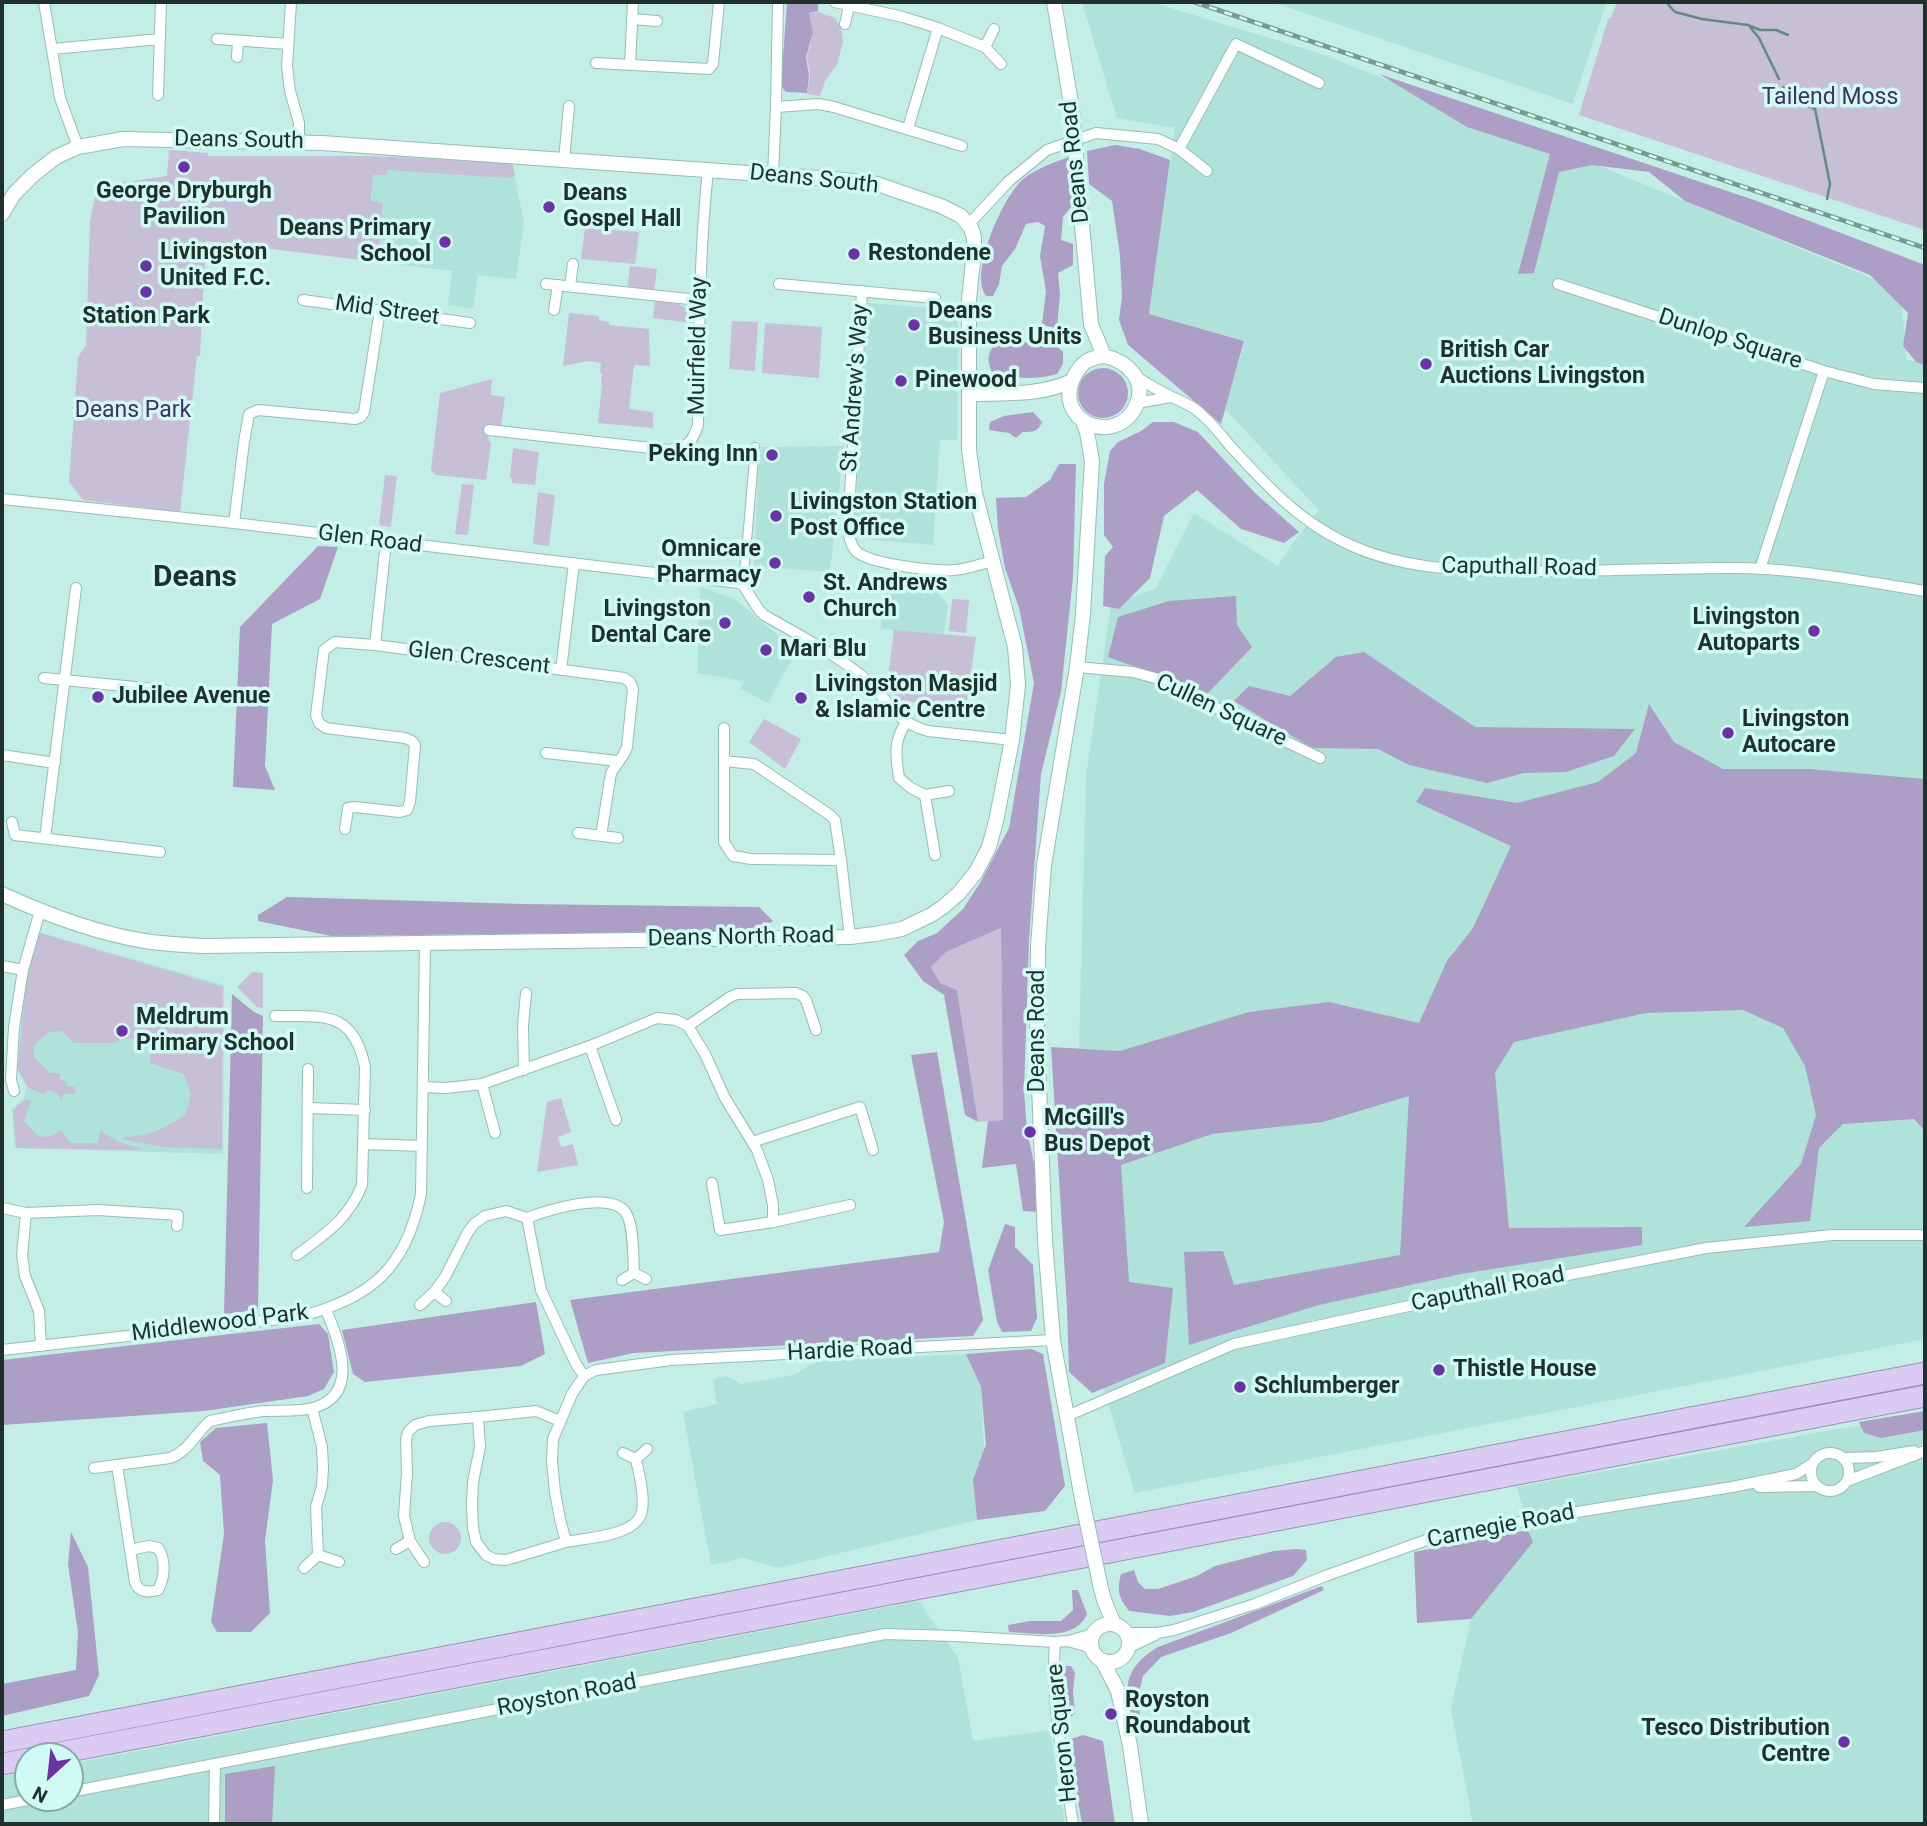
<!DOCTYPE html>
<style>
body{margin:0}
#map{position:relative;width:1927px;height:1826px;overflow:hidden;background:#c3eee5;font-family:Roboto,sans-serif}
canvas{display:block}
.frame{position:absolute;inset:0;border:4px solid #1f302d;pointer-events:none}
.north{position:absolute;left:14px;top:1742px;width:70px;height:70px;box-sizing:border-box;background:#d0fbf2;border:2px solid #89aaa3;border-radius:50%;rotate:207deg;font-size:19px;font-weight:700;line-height:28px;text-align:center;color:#1f302d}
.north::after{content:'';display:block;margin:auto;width:24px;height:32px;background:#6d32a8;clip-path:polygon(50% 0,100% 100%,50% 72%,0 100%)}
</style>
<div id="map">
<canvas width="1927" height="1826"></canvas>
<div class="frame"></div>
<div class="north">N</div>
</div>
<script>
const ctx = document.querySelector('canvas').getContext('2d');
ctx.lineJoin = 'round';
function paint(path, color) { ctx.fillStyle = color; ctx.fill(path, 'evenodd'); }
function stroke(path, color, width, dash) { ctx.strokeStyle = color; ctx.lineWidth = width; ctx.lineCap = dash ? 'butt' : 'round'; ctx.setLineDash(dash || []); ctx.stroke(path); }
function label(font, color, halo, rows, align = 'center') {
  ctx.font = font + ' Roboto,sans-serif'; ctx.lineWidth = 7; ctx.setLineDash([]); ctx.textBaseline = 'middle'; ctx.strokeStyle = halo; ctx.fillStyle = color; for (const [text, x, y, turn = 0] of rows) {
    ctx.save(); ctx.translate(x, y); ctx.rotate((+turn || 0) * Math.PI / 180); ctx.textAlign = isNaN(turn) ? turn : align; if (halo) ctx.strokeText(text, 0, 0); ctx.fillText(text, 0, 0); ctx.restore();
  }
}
const built = new Path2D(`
 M1082,2H1151L1322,54L1554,147L1893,287L1902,307L1907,360L1925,363V1339L1135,1493L1073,1285L1086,776L1111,605L1156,588L1194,513L1278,566L1291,545L1319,510L1225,409L1245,341L1149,314L1175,128L1117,118Z
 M1272,2H1604L1606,3L1573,104Z
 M391,155L512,163L524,223L516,279L478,275L473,309L448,305L452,271L369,261L373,172L386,171Z
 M868,303L958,310L957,440H940L933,545L854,538Z
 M844,446L830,572L754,566L759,447Z
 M888,578L930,583L948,605L944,634L881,629Z
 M700,587L735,599L796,651L768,703L741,689L744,681L697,673Z
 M38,932L224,985L223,1154L15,1148L12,1109L23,1099L27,1087L17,1070L25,975Z
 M966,1354L981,1387L984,1450L973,1480L977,1520L779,1568L743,1558L711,1565L683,1412L717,1404L713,1379L727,1376L741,1384L794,1375L816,1361Z
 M1925,1415V1824H1473L1451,1709L1471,1619L1532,1542L1517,1487L1821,1432Z
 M919,1601L958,1658L973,1741L1050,1730L1065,1824H2V1777L28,1772V1798H70V1764Z`);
const green = new Path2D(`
 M1617,2H1925V230L1579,115L1608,19L1611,17Z
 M818,12L835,18L838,23L841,25L843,42L837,65L825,81L820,96L807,94L810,76L807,57L813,32L809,13Z
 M169,150L208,153V156H371L512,163L515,176L509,178L387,170L386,175H373L371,201L383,203L377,262L206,241L200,356H197L180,512L83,500L69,482L78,357L86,345L90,221L96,192L98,186L167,176Z
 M585,228L639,232L635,264L581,259Z
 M630,266L657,269L654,292L627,289Z
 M655,301C672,304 693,301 692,323L653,318Z
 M569,313L599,316V320L609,322V325L649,329L650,366L634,365L629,409L653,412V428L598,423L602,384L601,383L602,373H600L601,363L588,361L563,366Z
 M732,321L758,322L755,371L729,369Z
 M765,323L822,327L819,378L762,373Z
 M492,379L491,395L505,397L501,426L487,425L486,432L491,444L486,480L435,475L431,470L440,393Z
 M513,448L539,452L535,485L512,483V479L510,478Z
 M385,475L397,476L391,527L379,525Z
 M462,484L474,485L468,535L455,534Z
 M538,492L555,495L549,546L533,544Z
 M952,599L969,600L966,633L949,631Z
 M894,630L976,637L966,708L896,700L893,688L888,686V679Z
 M764,719L801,739L785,769L749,742Z
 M1001,928L1003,1120L978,1122L957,990L940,983L931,967L946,952Z
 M40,933L223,987L222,1149L162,1147L123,1139L122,1137C150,1137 163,1129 185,1115L191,1094L184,1074L150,1063L151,1049L141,1039H120L115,1043H74L62,1031L49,1032L34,1045V1057L50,1073H60V1080L65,1081L66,1086L75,1087V1094H63L62,1101L57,1093L50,1090L43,1094L29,1088L18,1070L26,976Z
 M252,972L263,973V1008L257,1007L237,987Z
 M561,1098L571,1132L558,1137L561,1147L573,1144L578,1165L537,1172L547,1102Z
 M25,1100L31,1101L24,1121L38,1136L50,1137L60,1130L71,1143H98L100,1130L118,1142L141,1148V1150L16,1148L13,1110Z
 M429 1538a16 16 0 1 1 32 0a16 16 0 1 1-32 0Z`);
const forest = new Path2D(`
 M787,2H818V11L809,13L813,32L806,57L809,76L807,93L786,92L781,86Z
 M1379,74L1757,201L1925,265V365L1916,362L1903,346L1908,313L1870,275L1685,201L1649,172L1592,165L1559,172L1534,273L1518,274L1550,154L1467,127Z
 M1115,145L1140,149L1170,160L1149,314L1244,341L1221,424L1128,345L1119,320L1122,297L1120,255L1112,201L1089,184L1087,151Z
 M1069,157L1074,203L1063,217L1061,240L1073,244V265L1058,273L1060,294L1057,328L1042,325L1046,291L1040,256L1045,226L1038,222L1026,224L1015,249L1002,266L999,284L993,296H986C969,272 1002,200 1021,181C1034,169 1053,163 1069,157Z
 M1010,340L1057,346L1063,352V364L1057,374C1036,380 1013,379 992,372C986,359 988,352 997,341Z
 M1078 393a25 25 0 1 1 50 0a25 25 0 1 1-50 0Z
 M1033,412L1042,422C1038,432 1033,432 1023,432L1016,438L1009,433L989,430L990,422L1004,416Z
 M1153,422H1174L1198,432L1255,493L1299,532L1284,543L1241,529L1197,490L1164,516L1150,578L1119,609L1103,606L1105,556L1113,547L1104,535V484L1110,451L1118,442L1141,431Z
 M1059,464H1076L1073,577L1061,692L1041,774L1029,940L1024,1091L1027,1130L1036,1173L1038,1212L1023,1211L1016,1164L982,1168L988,1121L1003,1120L1001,928L946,952L931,967L940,983L957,990L978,1122L965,1115L944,995L923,981L904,955L918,941L937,933L963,909L980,883L1009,828L1034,683L1019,608L1005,568L998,529L996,498L1026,497L1050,480Z
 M318,546L338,547L320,599L272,624L265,766L275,790L233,787L240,627Z
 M1236,596L1237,625L1252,647L1208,693L1108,657L1118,617L1169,601Z
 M1364,652L1475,727L1635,729L1614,756L1566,772L1524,773L1487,783L1409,765L1378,749L1312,748L1234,701L1249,686L1290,696L1336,657Z
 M1649,704L1674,742L1723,769H1809L1925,779V1131L1914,1119L1843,1124L1819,1148L1810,1221L1744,1227L1801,1164L1816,1115L1805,1066L1783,1028L1743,1010L1646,1013L1514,1042L1495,1073L1509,1228L1642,1227V1245L1461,1274L1319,1305L1189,1345L1184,1252L1223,1251L1234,1285L1400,1255L1409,1096L1323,1122L1212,1134L1121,1165L1129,1282L1173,1288L1165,1363L1092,1393L1069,1372L1067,1308L1051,1047L1120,1051L1249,1012L1329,1002L1419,1023L1447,961L1473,928L1511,846L1416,802L1425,788L1517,803L1598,782L1636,753Z
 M287,897L523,904L759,907L773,921L755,931L331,936L258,921V915Z
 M232,994L254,1012L263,1016L258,1310L224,1314Z
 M937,1052L983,1320L973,1336L634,1353L588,1363L570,1300L939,1252L944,1222L911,1055Z
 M1005,1224L1015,1227V1247L1033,1265L1037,1318L1031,1331L1002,1332L997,1322L988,1270Z
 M536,1302L545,1354L521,1366L365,1382L353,1374L342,1330Z
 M319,1324L328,1334L334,1372L324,1389L308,1396L204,1411L2,1425V1360Z
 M1031,1349L1043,1354L1065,1486L1045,1511L977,1520L973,1480L986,1444L981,1387L966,1354Z
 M1925,1411V1430L1881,1438L1864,1433L1859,1422Z
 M267,1423L273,1480L265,1541L270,1613L251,1632H217L211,1622L224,1534L220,1475L203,1461L200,1442L216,1428Z
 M1528,1530L1533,1542L1471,1619L1417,1623L1414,1552Z
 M71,1532L88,1567L99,1675L89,1696L2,1716V1684L76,1670L78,1632L68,1564Z
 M1296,1549L1306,1550L1307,1560L1293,1576L1193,1612L1170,1616L1129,1611C1118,1596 1117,1591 1121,1574L1134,1570L1138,1582L1145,1589H1158L1197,1576L1215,1566L1274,1551Z
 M1322,1586L1324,1590L1231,1633L1161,1657L1143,1676L1139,1692L1140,1720L1135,1722C1121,1689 1125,1667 1158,1647Z
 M1072,1590H1078L1087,1614C1075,1642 1034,1633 1009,1632L1008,1625L1030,1621H1061L1073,1610Z
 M1063,1666H1071L1075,1673L1073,1691L1075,1714L1064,1721L1059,1679Z
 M1083,1735L1103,1741L1115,1824H1082L1068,1740Z
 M275,1766L272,1824H225V1774Z`);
const stream = new Path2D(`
 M1666,2L1675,12L1702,19L1748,25L1760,30H1776L1788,35
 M1750,27L1759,38L1779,79
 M1783,87L1792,98L1815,109L1830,184L1827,199`);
const pedestrian = new Path2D(`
 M739,583L745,564L755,447`);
const minor = new Path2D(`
 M44,2L60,98L78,147
 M291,2L287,66L290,91L299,123V142
 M835,2L903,17L938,28L908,128
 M632,19L657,21
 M845,24L849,6
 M938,28L985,47L1001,64
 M217,39L288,44
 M985,47L994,29
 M52,49L160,39
 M237,57L238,41
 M596,63L709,69L713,64L719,2
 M630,65L633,2
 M158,95L161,2
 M776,107L819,104L834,107L962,146
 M564,160L569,106
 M1207,171L1179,149L1236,44L1319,83
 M773,175L776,107L778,2
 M969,224L1009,181L1047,150L1096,133L1158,139L1179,149
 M546,284L699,300
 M779,284L935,298
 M1558,284L1824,371L1874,384L1925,388
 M570,286L573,264
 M862,291L848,527C849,536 850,545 857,552C871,564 936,572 955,570C968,569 981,564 993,561
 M303,300L470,323
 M554,310L558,285
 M1136,377C1147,383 1157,390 1168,395C1179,401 1191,404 1200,413C1212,423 1222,436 1232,448C1266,485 1298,520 1344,542C1399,569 1460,571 1520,571C1590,572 1661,568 1731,568C1797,568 1861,581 1925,591
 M1137,403L1170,397
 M489,430L669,450C688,447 692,443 698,425C699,340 699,255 708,170
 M2,499L234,523L739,583L743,585L759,610L764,615C797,634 832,652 862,676C888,696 892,722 928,731L1012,740
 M234,523L244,442L249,414L258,410L355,419L361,417L364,412L380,310
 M1760,569L1824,371
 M375,645L386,542
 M1077,667L1133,672L1155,678L1320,758
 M561,670L574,563
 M44,678L165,690
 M906,723C893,740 896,758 899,778L911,788L925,795L935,855
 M724,728V842L733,856L751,859L841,860
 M546,753L618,761
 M2,755L55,763
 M724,761L754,764L830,815L835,820L841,860L850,937
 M925,795L949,791
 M12,822L15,835L160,852
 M345,829L348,808L355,807L400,812L407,810L410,802L415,745L412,741L405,738L326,728L319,723L316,715L324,650L335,642L375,645L624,678L630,682L633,689L627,747L624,754L611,773L601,836
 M578,833L618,838
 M45,838L76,588
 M2,966L23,970
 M275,1016C323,1017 353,1009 365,1067L362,1185C348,1220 325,1234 297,1255
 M688,1026L730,997L737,994L796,993L803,996L806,1000L816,1030
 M590,1046L616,1120
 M524,1070L523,1026L526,993
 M482,1084L495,1133
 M423,1087L446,1088L482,1084L590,1046L657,1018L676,1020L688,1026L705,1054L725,1098L757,1150L768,1180L773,1205V1222
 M14,1091L11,1080L14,1027L23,970L40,911
 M308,1108L365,1110
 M752,1142L860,1107L873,1150
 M364,1144L422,1146
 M712,1183L720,1230L773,1222L850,1205
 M307,1188L308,1069
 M2,1208L26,1213L98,1210L178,1215L177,1226
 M26,1213L22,1255L25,1276L39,1311L41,1346
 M527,1218C548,1210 611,1190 626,1213C634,1226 633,1257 634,1273L646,1279
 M622,1280L634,1273
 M434,1292L446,1301
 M420,1305L434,1292L445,1277L468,1232L474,1224L485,1216L506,1211L527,1218L541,1290L576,1364L584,1376
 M2,1350L298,1317C370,1299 406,1269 421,1194L425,944
 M312,1408L322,1447L323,1467L322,1486L316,1507L318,1555L339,1562
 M1067,1416L1234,1344L1409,1306L1706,1248L1832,1235H1925
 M478,1417L536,1411L560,1421
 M1811 1472a19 19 0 1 1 38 0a19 19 0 1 1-38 0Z
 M623,1453L636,1459C639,1474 646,1500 641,1514C634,1536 586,1538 566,1542L560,1519L555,1492L552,1461L553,1439L572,1394L584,1376L596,1370L671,1360L1053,1340
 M1844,1458L1877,1457L1914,1451
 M636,1459L647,1449
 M117,1465L135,1582C138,1592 148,1593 158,1590C165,1578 166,1559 158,1548L149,1546L130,1550
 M94,1468L170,1458C189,1451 195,1434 210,1421C228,1417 246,1413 264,1411C279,1410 298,1412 313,1408C361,1395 339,1341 326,1310
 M1847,1481L1925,1451
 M1759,1487L1817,1486
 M396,1549L410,1541
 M424,1562L410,1541L404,1516L407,1473L406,1440L408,1432L415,1425L429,1421L478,1417L480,1447L473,1482L472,1505L473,1527L476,1542L486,1555L494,1559L506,1560L566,1542
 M304,1568L318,1555
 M1126,1633H1157L1174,1630L1255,1604L1328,1575L1435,1537L1571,1513L1732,1487L1796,1474L1812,1464
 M1068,1641L1092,1648
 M1055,1642C1050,1702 1064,1764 1073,1824
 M1128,1648L1155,1635
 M70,1792L885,1634L954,1636L1055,1642L1068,1641L1093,1634
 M2,1805L38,1798
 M214,1824L215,1764`);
const tertiary = new Path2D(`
 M1054,2L1072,109
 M1077,170L1091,324L1104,356
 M2,214L14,194L33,175L56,157L78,147L123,139L322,143L834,179L877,184L941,206L961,216L971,228L974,237V252L969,299V450L975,493L1015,647L1018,685L1012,740L996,821L989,847L976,872L959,893L943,907L931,915L902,929L875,934L850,937L204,946C184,945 164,944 145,941C95,933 48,915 2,894
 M1104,356C1127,361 1148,380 1136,406C1115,449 1050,420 1075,375C1082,362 1089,358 1104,356Z
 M970,394C1005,393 1040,396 1072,381
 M1082,1499L1053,1340L1045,1241L1037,1033L1038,947L1044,865L1077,667L1083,614L1092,461L1087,432L1083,421
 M1100,1584L1104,1600L1114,1624
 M1091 1643a19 19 0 1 1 38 0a19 19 0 1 1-38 0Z
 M1102,1660L1118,1691L1130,1746L1141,1824`);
const motorway = new Path2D(`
 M2,1742L1925,1373
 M43,1756L1925,1396
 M2,1764L28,1759`);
const rail = new Path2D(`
 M1194,2L1925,248`);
const tertiaryBridge = new Path2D(`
 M1072,109L1077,170
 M1082,1499L1100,1584`);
const markers = [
 [184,167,7,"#6d32a8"],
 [549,207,7,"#6d32a8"],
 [445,242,7,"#6d32a8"],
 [854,254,7,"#6d32a8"],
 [146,266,7,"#6d32a8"],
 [146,292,7,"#6d32a8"],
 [914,325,7,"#6d32a8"],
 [1426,364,7,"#6d32a8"],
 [901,381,7,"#6d32a8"],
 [772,455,7,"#6d32a8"],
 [776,516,7,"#6d32a8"],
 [775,563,7,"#6d32a8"],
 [809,597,7,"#6d32a8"],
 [725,623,7,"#6d32a8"],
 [1814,631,7,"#6d32a8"],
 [766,650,7,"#6d32a8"],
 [98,697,7,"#6d32a8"],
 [801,698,7,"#6d32a8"],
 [1728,733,7,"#6d32a8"],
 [122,1031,7,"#6d32a8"],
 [1030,1132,7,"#6d32a8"],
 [1439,1370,7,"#6d32a8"],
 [1240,1387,7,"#6d32a8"],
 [1111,1714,7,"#6d32a8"],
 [1844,1742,7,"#6d32a8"]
];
const parkNames = [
 ["Tailend Moss",1830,98],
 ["Deans Park",133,411]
];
const streetNames = [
 ["Deans South",239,141,1],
 ["Deans Road",1076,162,-96],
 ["Deans South",814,180,6],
 ["Mid Street",387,311,8],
 ["Dunlop Square",1730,340,18],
 ["Muirfield Way",699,346,-89],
 ["St Andrew's Way",856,388,-86],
 ["Glen Road",370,540,7],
 ["Caputhall Road",1519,568,1],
 ["Glen Crescent",479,659,7],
 ["Cullen Square",1221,711,25],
 ["Deans North Road",741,938,-1],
 ["Deans Road",1038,1031,-90],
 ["Caputhall Road",1488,1290,-11],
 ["Middlewood Park",220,1324,-7],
 ["Hardie Road",850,1351,-3],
 ["Carnegie Road",1501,1527,-11],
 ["Royston Road",567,1696,-11],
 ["Heron Square",1063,1733,-96]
];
const poiNames = [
 ["George Dryburgh",184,192,"center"],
 ["Pavilion",184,218,"center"],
 ["Deans",563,194],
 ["Gospel Hall",563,220],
 ["Deans Primary",431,229,"right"],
 ["School",431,255,"right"],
 ["Livingston",160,253],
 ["United F.C.",160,279],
 ["Restondene",868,254],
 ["Deans",928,312],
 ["Business Units",928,338],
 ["Station Park",146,317,"center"],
 ["British Car",1440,351],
 ["Auctions Livingston",1440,377],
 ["Pinewood",915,381],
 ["Peking Inn",758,455,"right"],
 ["Livingston Station",790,503],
 ["Post Office",790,529],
 ["Omnicare",761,550,"right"],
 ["Pharmacy",761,576,"right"],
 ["St. Andrews",823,584],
 ["Church",823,610],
 ["Livingston",711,610,"right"],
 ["Dental Care",711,636,"right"],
 ["Livingston",1800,618,"right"],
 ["Autoparts",1800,644,"right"],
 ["Mari Blu",780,650],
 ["Livingston Masjid",815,685],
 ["& Islamic Centre",815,711],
 ["Jubilee Avenue",112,697],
 ["Livingston",1742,720],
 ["Autocare",1742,746],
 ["Meldrum",136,1018],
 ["Primary School",136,1044],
 ["McGill's",1044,1119],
 ["Bus Depot",1044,1145],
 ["Thistle House",1453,1370],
 ["Schlumberger",1254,1387],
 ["Royston",1125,1701],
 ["Roundabout",1125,1727],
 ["Tesco Distribution",1830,1729,"right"],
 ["Centre",1830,1755,"right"]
];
const districtNames = [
 ["Deans",195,578]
];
paint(built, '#afe2d8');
paint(green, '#c7bed7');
paint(forest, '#ad9ec6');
stroke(stream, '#618c84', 2.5);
stroke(pedestrian, '#94beb5', 10);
stroke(minor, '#94beb5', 12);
stroke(tertiary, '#94beb5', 16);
stroke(motorway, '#9995ae', 23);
stroke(pedestrian, '#fff', 8);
stroke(minor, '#fff', 10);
stroke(tertiary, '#fff', 14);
stroke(motorway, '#dbcbf4', 21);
stroke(rail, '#799892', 5);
stroke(rail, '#d0fbf2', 2.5, [8]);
stroke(tertiaryBridge, '#94beb5', 16, []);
stroke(tertiaryBridge, '#fff', 14);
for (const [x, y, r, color] of markers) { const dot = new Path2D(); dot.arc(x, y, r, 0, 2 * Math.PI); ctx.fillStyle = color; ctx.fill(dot); stroke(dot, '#d0fbf2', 2.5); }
label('23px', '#462f63', '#d0fbf2', parkNames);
label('23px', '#1f302d', '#d0fbf2', streetNames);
label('bold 23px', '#1f302d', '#d0fbf2', poiNames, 'left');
label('bold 30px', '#1f302d', '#d0fbf2', districtNames);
</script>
